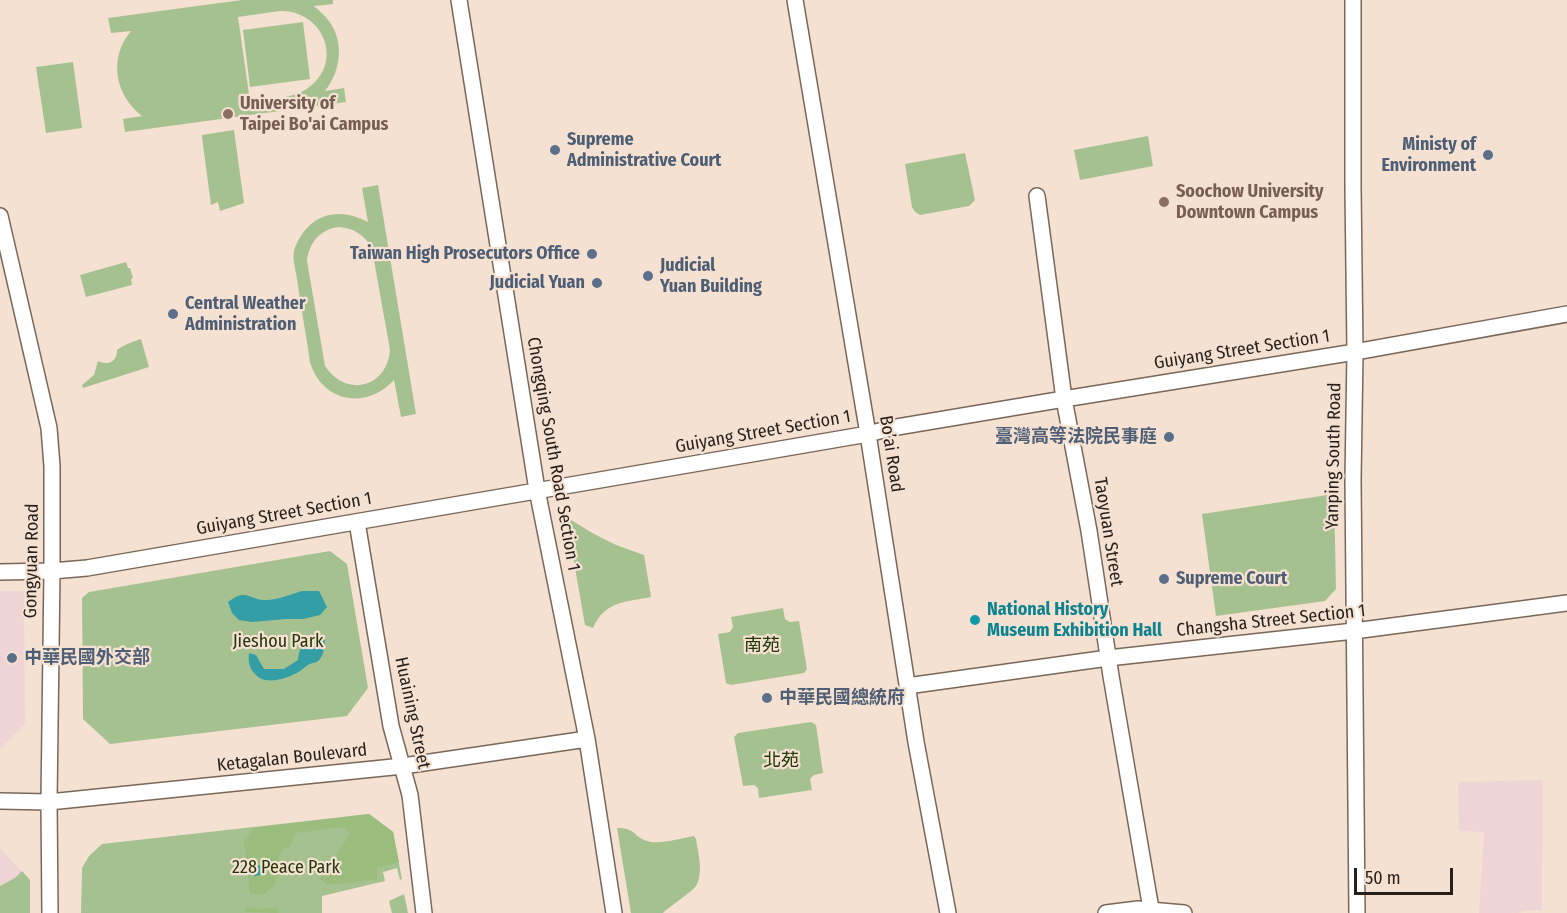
<!DOCTYPE html>
<meta charset="utf-8">
<style>
body{margin:0}
#map{position:relative;width:1567px;height:913px;overflow:hidden;background:#f5e1d2;font-family:"Fira Sans Condensed",sans-serif}
canvas{display:block}
.scale{position:absolute;left:1354px;top:868px;width:99px;height:27px;box-sizing:border-box;border:3px solid #261f1a;border-top:0;padding-left:8px;font-size:18px;line-height:21px;white-space:nowrap;color:#261f1a;-webkit-text-stroke:4px #f5e1d2;paint-order:stroke}
</style>
<div id="map">
<canvas width="1567" height="913"></canvas>
<div class="scale">50 m</div>
</div>
<script>
const ctx = document.querySelector('canvas').getContext('2d');
ctx.lineJoin = 'round';
function paint(path, color) { ctx.fillStyle = color; ctx.fill(path, 'evenodd'); }
function stroke(path, color, width, dash) { ctx.strokeStyle = color; ctx.lineWidth = width; ctx.lineCap = dash ? 'butt' : 'round'; ctx.setLineDash(dash || []); ctx.stroke(path); }
function label(font, color, halo, rows, align = 'center') {
  ctx.font = font + ' "Fira Sans Condensed","Noto Sans TC",sans-serif'; ctx.lineWidth = 4.5; ctx.setLineDash([]); ctx.textBaseline = 'middle'; ctx.strokeStyle = halo; ctx.fillStyle = color; for (const [text, x, y, turn = 0] of rows) {
    ctx.save(); ctx.translate(x, y); ctx.rotate((+turn || 0) * Math.PI / 180); ctx.textAlign = isNaN(turn) ? turn : align; if (halo) ctx.strokeText(text, 0, 0); ctx.fillText(text, 0, 0); ctx.restore();
  }
}
const commercial = new Path2D(`
 M0,591H24L25,724L0,749Z
 M1543,780L1542,910L1523,911L1519,913H1479L1484,832L1459,831L1458,782Z
 M0,848L30,880V913H0Z`);
const green = new Path2D(`
 M242,0H333V4L314,6C319,11 325,15 328,20C345,41 341,71 325,91L344,88L346,102L125,132L123,119L142,116C115,95 108,58 131,31L111,33L108,18ZM280,11C323,10 345,62 308,88C293,99 268,99 250,101L238,17Z
 M303,22L310,79L250,87L243,30Z
 M73,62L82,128L46,133L36,67Z
 M234,130L244,203L220,211L218,202L211,205L202,137V135Z
 M1148,136L1153,166L1080,180L1074,150Z
 M965,153L975,200L969,206L920,215L915,212L912,207L905,164Z
 M378,185L416,414L401,417L394,380C367,410 322,403 310,362C306,335 301,307 297,279C296,271 292,259 294,251C298,237 309,222 323,217C339,211 354,215 368,222L362,188ZM339,227C354,228 365,235 372,249L390,350C387,388 346,398 325,366L307,261C309,243 320,229 339,227Z
 M126,262L128,268H130L133,278L131,279L132,285L86,297L80,275Z
 M141,339L149,367L83,388L82,385L94,375L98,361C108,366 117,362 117,350C125,344 132,342 141,339Z
 M1334,494L1336,589L1325,601L1216,616L1202,514Z
 M571,520L594,534L616,545L644,555L651,597C625,602 605,601 593,628L585,625L567,522Z
 M330,551L347,564L368,688L347,716L110,744L83,719L82,598L89,592Z
 M783,608L785,619L790,622L799,621L807,669L804,673L731,685L726,683L718,634L730,632L733,627L731,617Z
 M811,722L816,725L823,773L814,775L810,779L812,790L759,798L758,788L754,785L743,786L734,737L738,733Z
 M369,814L393,832L402,879L400,880L397,868L383,872L385,881L322,896V913H81L82,868L89,856L102,844Z
 M617,828C637,828 633,837 647,841C658,845 682,838 694,836L696,839C698,853 704,872 696,886C693,891 670,906 663,913H631Z
 M22,871L30,880V913H0V886L15,878Z
 M404,894L408,913H392L389,901Z`);
const forest = new Path2D(`
 M369,814L393,832L399,862L377,868V879L328,885L320,879L350,834L344,827L296,833L289,848L283,849L278,859L281,863L274,886L262,895L250,894L244,842L251,833L253,828Z
 M254,907V909L277,908L278,913L245,912V908Z`);
const water = new Path2D(`
 M302,591H319L327,607L320,615L303,619H286L252,622L239,620L232,613L228,602C246,588 249,599 264,600C275,601 292,594 302,591Z
 M320,634L325,641C324,647 324,654 320,659C316,664 313,662 308,665C306,666 302,670 300,671C289,678 266,686 256,675C249,668 248,662 249,653L256,655L264,669H284L298,660C300,644 305,639 320,634Z
 M267,859H271L275,864L276,867L264,870L260,875L255,876L253,875L252,872L254,867L262,865Z`);
const minor = new Path2D(`
 M459,0L537,490L587,739L614,913
 M795,0L868,434L916,742L948,913
 M1353,0V188L1355,352L1353,480L1357,913
 M1037,196L1064,399L1089,531L1111,676L1151,909
 M0,216L49,428L52,466V571L49,802L50,913
 M357,522L391,726L410,795L424,913
 M0,572L52,571L87,568L868,434L891,428L1064,399L1355,352L1567,314
 M907,686L1108,658L1354,631L1567,603
 M0,801L49,802L403,766L587,739
 M1106,913L1138,909L1184,913`);
const markers = [
 [228,114,6,"#8d6e63"],
 [555,150,6,"#5c6f8a"],
 [1488,155,6,"#5c6f8a"],
 [1164,202,6,"#8d6e63"],
 [592,254,6,"#5c6f8a"],
 [648,276,6,"#5c6f8a"],
 [597,283,6,"#5c6f8a"],
 [173,314,6,"#5c6f8a"],
 [1169,437,6,"#5c6f8a"],
 [1164,579,6,"#5c6f8a"],
 [975,620,6,"#0f9aa8"],
 [12,658,6,"#5c6f8a"],
 [767,698,6,"#5c6f8a"]
];
const educationNames = [
 ["University of",240,104],
 ["Taipei Bo'ai Campus",240,125],
 ["Soochow University",1176,192],
 ["Downtown Campus",1176,213]
];
const serviceNames = [
 ["Supreme",567,140],
 ["Administrative Court",567,161],
 ["Ministy of",1476,145,"right"],
 ["Environment",1476,166,"right"],
 ["Taiwan High Prosecutors Office",580,254,"right"],
 ["Judicial",660,266],
 ["Yuan Building",660,287],
 ["Judicial Yuan",585,283,"right"],
 ["Central Weather",185,304],
 ["Administration",185,325],
 ["臺灣高等法院民事庭",1157,437,"right"],
 ["Supreme Court",1176,579],
 ["中華民國外交部",24,658],
 ["中華民國總統府",779,698]
];
const streetNames = [
 ["Guiyang Street Section 1",1242,350,-9],
 ["Guiyang Street Section 1",763,432,-10],
 ["Chongqing South Road Section 1",553,454,80],
 ["Bo’ai Road",891,454,81],
 ["Yanping South Road",1334,456,-89],
 ["Guiyang Street Section 1",284,514,-10],
 ["Taoyuan Street",1108,532,81],
 ["Gongyuan Road",32,561,-89],
 ["Changsha Street Section 1",1271,621,-6],
 ["Huaining Street",412,713,78],
 ["Ketagalan Boulevard",292,758,-6]
];
const cultureNames = [
 ["National History",987,610],
 ["Museum Exhibition Hall",987,631]
];
const parkNames = [
 ["Jieshou Park",278,642],
 ["南苑",762,646],
 ["北苑",781,761],
 ["228 Peace Park",286,868]
];
paint(commercial, '#efd4d5');
paint(green, '#a6c190');
paint(forest, '#9abd7d');
paint(water, '#339ea6');
stroke(minor, '#79675a', 18);
stroke(minor, '#fff', 15);
for (const [x, y, r, color] of markers) { const dot = new Path2D(); dot.arc(x, y, r, 0, 2 * Math.PI); ctx.fillStyle = color; ctx.fill(dot); stroke(dot, '#f5e1d2', 2); }
label('bold 18px', '#785e54', '#f5e1d2', educationNames, 'left');
label('bold 18px', '#4e5e75', '#f5e1d2', serviceNames, 'left');
label('18px', '#261f1a', '#f5e1d2', streetNames);
label('bold 18px', '#0d838f', '#f5e1d2', cultureNames, 'left');
label('18px', '#23380a', '#f5e1d2', parkNames);
</script>
